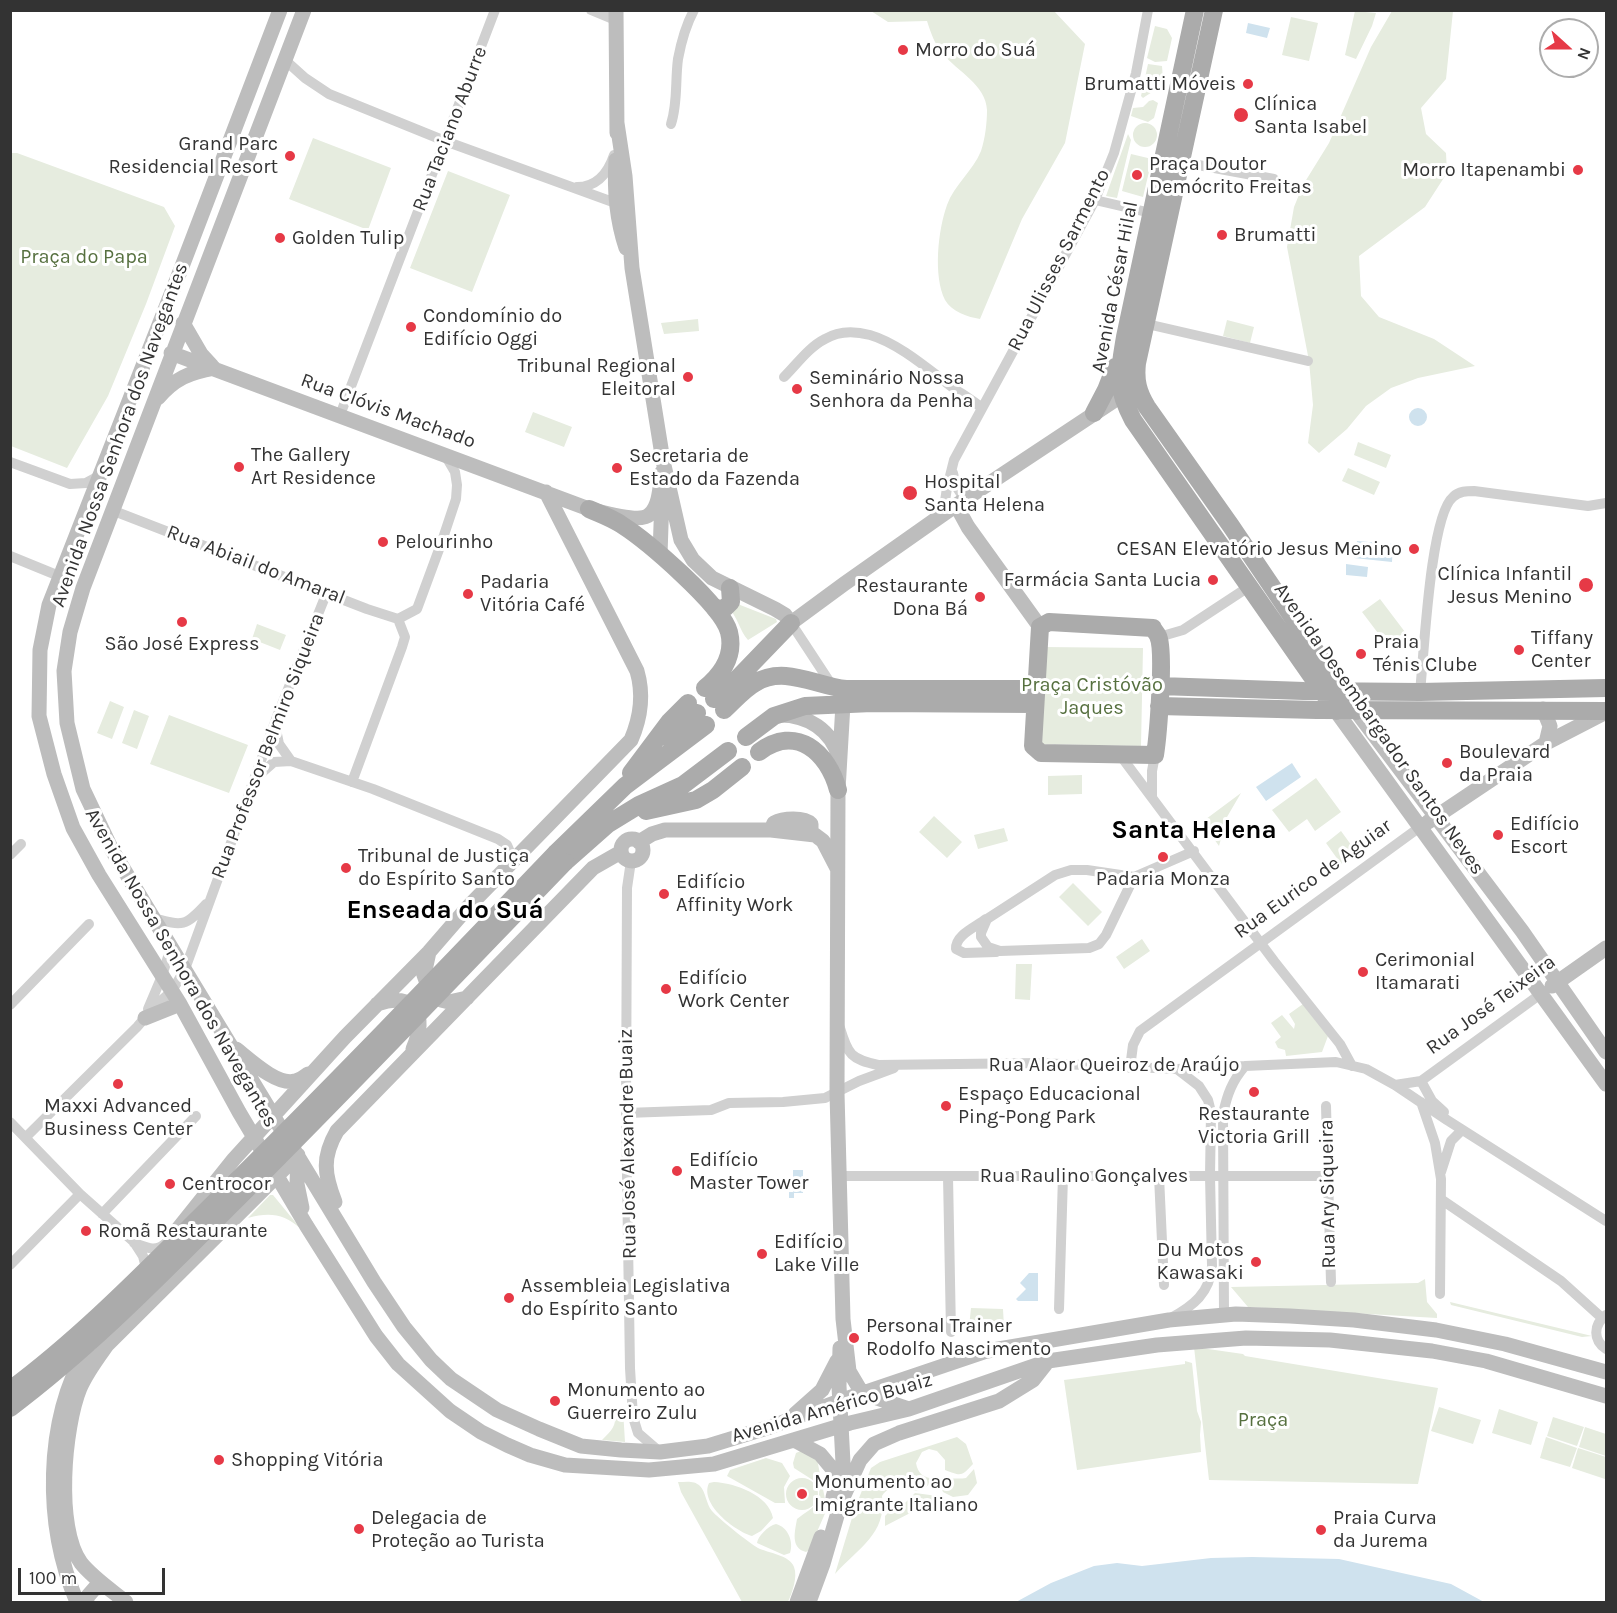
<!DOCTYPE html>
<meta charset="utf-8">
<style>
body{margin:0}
#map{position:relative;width:1617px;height:1613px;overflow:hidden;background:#fff;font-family:Karla,sans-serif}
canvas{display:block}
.frame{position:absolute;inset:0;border:12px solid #333;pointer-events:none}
.north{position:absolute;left:1539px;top:18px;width:60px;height:60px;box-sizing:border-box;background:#fff;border:2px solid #adadad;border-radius:50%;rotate:111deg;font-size:16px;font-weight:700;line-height:24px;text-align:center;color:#333}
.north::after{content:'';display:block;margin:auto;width:21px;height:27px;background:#e63946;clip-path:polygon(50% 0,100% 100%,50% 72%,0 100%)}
.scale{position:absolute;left:18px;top:1568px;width:147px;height:27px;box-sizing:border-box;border:3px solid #333;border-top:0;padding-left:8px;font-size:18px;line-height:21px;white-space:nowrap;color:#333;-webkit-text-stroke:4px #fff;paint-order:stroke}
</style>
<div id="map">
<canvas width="1617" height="1613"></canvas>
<div class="frame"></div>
<div class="north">N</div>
<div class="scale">100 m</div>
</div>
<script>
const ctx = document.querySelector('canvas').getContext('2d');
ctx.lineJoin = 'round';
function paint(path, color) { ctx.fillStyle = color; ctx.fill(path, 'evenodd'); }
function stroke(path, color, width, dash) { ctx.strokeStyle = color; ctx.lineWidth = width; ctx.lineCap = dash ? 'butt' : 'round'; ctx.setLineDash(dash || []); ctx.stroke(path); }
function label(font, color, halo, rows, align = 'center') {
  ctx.font = font + ' Karla,sans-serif'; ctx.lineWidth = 6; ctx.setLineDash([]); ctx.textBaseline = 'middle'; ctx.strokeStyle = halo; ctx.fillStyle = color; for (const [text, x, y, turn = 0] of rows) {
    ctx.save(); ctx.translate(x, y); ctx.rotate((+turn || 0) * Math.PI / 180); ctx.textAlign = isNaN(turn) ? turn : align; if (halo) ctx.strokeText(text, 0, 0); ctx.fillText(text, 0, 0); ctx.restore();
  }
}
const green = new Path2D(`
 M871,11H1054L1085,44L1065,143L1022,219L980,319C968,317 952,312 945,300C933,276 938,230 947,205C954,185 973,171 981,151C985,139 987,123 987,110C986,85 957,71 943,54C934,43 931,33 927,21L888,22Z
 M1355,11L1376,13L1372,26L1356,59L1345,55Z
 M1392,11H1453L1446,79L1421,108L1426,134L1446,153L1447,173L1425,207L1359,256L1361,296L1379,317L1434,339L1475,366L1418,378L1391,388L1366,406L1347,429L1319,453L1308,443L1313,405L1309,361L1287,247L1294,207L1303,185L1329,143L1371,47Z
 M1291,17L1318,23L1309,61L1282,55Z
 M1155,26L1167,29L1172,38L1167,61L1155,62L1147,58Z
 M1148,64L1162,66C1164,87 1160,87 1143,98L1141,96Z
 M1153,100L1158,103L1154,118L1148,122L1131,116L1133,108L1143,107L1149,101Z
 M1133 135a12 12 0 1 1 24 0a12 12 0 1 1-24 0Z
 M1128,134L1131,140L1117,198L1106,196Z
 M313,138L391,168L368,230L289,199Z
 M10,153H17L164,207L175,226L146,304L108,396L67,468L11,446Z
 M1131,154L1152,159L1143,197L1122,191Z
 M448,171L510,195L472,292L410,268Z
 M698,319L699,331L664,334L661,323Z
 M1227,320L1254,327L1250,343L1223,336Z
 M533,412L572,427L564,447L525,432Z
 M1358,442L1391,455L1386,468L1354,455Z
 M1348,468L1380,482L1374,495L1342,481Z
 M1380,599L1405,632L1387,645L1362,612Z
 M730,601L776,619L777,622L748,640C739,630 739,618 726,605Z
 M257,624L286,635L280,650L252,639Z
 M1044,647L1143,648L1141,746L1042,744Z
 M110,701L124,707L112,739L97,733Z
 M134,710L149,716L137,749L122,743Z
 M169,715L248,745L229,793L150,764Z
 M1082,775V794L1048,795V776Z
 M1316,778L1341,812L1315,831L1307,819L1289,832L1272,810Z
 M1241,793L1227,817L1219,846L1202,822Z
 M934,816L962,842L947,858L919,832Z
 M1004,828L1008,841L978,849L974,835Z
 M1341,831L1357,853L1341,864L1326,843Z
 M1073,883L1102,912L1088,926L1059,897Z
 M1142,939L1150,951L1124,969L1116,957Z
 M1016,964H1032L1030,1000L1015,999Z
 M1303,1004L1328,1036L1322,1052L1286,1056L1285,1050L1278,1048L1275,1042L1281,1037L1271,1023L1282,1015L1294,1029L1295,1024L1289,1014Z
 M270,1195H273L301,1229C284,1214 270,1212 248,1218Z
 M1425,1279L1427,1302L1437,1314V1318L1248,1307L1231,1287L1418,1283Z
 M1450,1302L1592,1336L1582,1337L1451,1305Z
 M971,1308L1003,1309L1004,1327H969Z
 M1194,1347L1243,1354L1245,1356L1438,1388L1418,1484L1209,1480Z
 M1185,1361L1192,1363L1197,1411L1201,1422L1200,1435L1201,1452L1077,1470L1064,1380L1185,1364Z
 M1439,1407L1481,1420L1473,1444L1431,1431Z
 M1499,1409L1538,1422L1531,1445L1492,1433Z
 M623,1410L625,1442L602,1440C611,1431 617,1426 615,1412Z
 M1553,1417L1584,1427L1577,1446L1547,1436Z
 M1585,1427L1606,1434V1456L1579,1447Z
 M957,1437L966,1444L973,1464C961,1477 961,1476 945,1470V1460L937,1451L929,1449L922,1452L916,1463C918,1474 923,1477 934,1479C931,1482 927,1487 923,1489C908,1495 892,1480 882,1496C887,1534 858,1548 835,1574L855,1508L871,1468L880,1462Z
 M1546,1437L1577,1448L1570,1467L1540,1458Z
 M1578,1448L1606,1457L1605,1479L1572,1468Z
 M805,1449L817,1459L827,1509L809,1550L806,1552C790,1548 795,1531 797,1519C812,1507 821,1507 819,1484L794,1468L793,1463L796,1453Z
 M766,1458L782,1463L790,1476L784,1487L785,1503H775L727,1476L730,1470Z
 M974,1469L977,1483L968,1495L953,1497L943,1492L941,1487C944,1475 957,1480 966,1478Z
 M786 1494a16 16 0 1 1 32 0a16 16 0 1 1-32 0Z
 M678,1482C686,1482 694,1480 700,1486C706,1492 706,1504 712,1511C718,1518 749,1543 758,1548C768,1553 790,1555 794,1567C798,1577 792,1593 788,1602H742L681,1492Z
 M714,1482C735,1483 769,1495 773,1518L761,1531L752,1536C735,1531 699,1504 709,1483Z
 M915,1493L930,1495L948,1500L914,1511L885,1526V1516L888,1513L901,1507Z
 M776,1524C788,1527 794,1542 790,1553L784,1555L757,1543C758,1536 768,1526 776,1524Z`);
const water = new Path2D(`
 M1248,23L1270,28L1267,38L1246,33Z
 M1409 417a9 9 0 1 1 18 0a9 9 0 1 1-18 0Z
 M1357,541L1393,544L1392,562L1354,558Z
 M1346,564L1368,567L1367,577L1346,575Z
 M1292,763L1301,777L1266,801L1256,787Z
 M793,1170H803V1193H794V1198H789V1192H793Z
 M1029,1273H1038V1301H1018L1016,1299L1026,1289L1020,1283Z
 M1252,1557L1339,1559L1451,1584L1484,1602H1016L1051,1583L1094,1566L1117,1563L1142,1566L1211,1558Z`);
const street = new Path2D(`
 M591,10L615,20
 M285,60L305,78L329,94L445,141L621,205
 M671,124C678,103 675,81 678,59C681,43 686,25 694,10
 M1182,162L1274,179
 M577,187C597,187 608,173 614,155
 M1095,200L1151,213
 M1147,324L1308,361
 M784,377C797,364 809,347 825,339C838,331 855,331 870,335C898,343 928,369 952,387C962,394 972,400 982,408
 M340,415L495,10
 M10,462L70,484L86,483L99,476
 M953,473L956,486L965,500
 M114,511L367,609L398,619
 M943,514L947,488L954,460L1095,200L1114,153L1136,73L1148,10
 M10,556L59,576
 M398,619L417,609L441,544L456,499L457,485L455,472L445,455
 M791,623L833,687
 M1159,637L1183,630L1250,586
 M1420,692C1424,656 1430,516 1453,497C1459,491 1467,491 1474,491L1588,506L1606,503
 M275,724L279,744L291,761
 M1120,755L1274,961L1340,1044L1352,1066
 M258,776L274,762L291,761L373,789L498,839L507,845L513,859L511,863
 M352,782L402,647L405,637L398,619
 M1152,798V771L1155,755
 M10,855L21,844
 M631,861L627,888L626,1113L630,1368L633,1417L638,1433L660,1452
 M1134,877L1106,935L1099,944L1089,948L1000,951L988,947L981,937V933L987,919L1055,875L1071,870H1087L1134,877L1194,851
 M153,918C183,926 185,927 206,904
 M986,919C976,927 955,935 956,949L964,953L996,952
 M10,1005L89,924
 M148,1009L162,976L171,947
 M840,1028C848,1055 851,1059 878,1065L1038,1063L1177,1069L1336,1062L1366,1069L1395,1085L1447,1120L1606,1221
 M1130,1068L1133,1045L1140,1031L1420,827
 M1421,1081L1432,1101L1444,1112
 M1395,1085L1421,1081L1542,993
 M1421,1102L1435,1143L1441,1179L1440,1294
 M1326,1106L1331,1282
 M626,1113L711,1110L729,1103L783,1102L825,1098L859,1081L894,1068
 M10,1122L80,1194L134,1242L143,1256L145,1264L142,1273
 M26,1137L137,1027L155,1006L172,991L185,969L278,714L327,592
 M1441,1172L1451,1141L1462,1130
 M839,1176H1328
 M948,1176L951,1332
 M1159,1176L1164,1285
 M1442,1200L1561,1281L1602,1318
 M102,1214L196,1116
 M134,1243C146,1247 155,1253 166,1243
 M10,1265L80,1194
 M1059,1309L1063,1176
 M1606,1315C1593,1325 1593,1340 1606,1349
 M1224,1316L1223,1114C1227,1095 1232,1081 1245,1066
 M1171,1318C1193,1306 1210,1293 1212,1266L1210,1176L1211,1112L1208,1100L1199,1086L1177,1069`);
const secondary = new Path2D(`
 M280,10L181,269L49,605L40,650L39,716L54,774L73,828L99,875L180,1004L239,1112L306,1225L376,1336L398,1364L450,1411L481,1432L507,1445L530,1455L565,1465L649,1470L714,1464L850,1423L909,1409L1048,1361L1157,1345L1246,1338L1330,1340L1432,1351L1486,1361L1606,1396
 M304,10L83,588L70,632L64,671L67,723L83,789L112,850L374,1282L404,1327L431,1360L451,1379L497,1410L539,1429L581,1446L621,1450L660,1452L708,1446L770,1427L845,1399L987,1351L1169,1320L1236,1314L1290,1316L1354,1320L1436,1330L1505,1344L1606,1372
 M616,10L617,133
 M617,123L625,176L632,268L663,461L681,540L693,560L712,578L775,609L785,615L791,623L844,584L952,508L1121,396
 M616,160C614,191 616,218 626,248
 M183,323L201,354L212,366
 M171,353L589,509C602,512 641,524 650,514C660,505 660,485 662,472
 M158,398C174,379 190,372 214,368
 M956,505L968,527L1040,627
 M660,555L662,496
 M843,704L838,790L837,1093L843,1319L849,1371L862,1393
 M1543,709L1550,726L1546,743
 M1336,711L1606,1084
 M1356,711L1522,931L1606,1052
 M780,715C808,715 831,730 839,757
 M1428,822L1546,743L1606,712
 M771,830L774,823C783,818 804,817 811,824V834
 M621 850a11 11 0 1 1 22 0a11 11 0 1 1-22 0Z
 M639,842L652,834L665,830H771L815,835L823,841L837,868
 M429,952L424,975L429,989L441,1000L449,1002L467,998
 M1552,986L1606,948
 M377,1004C415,991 428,1015 413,1049
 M145,1018L180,1004
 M236,1049C250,1060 277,1086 295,1081C300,1080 304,1077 308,1074
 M298,1155L297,1184L302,1208
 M335,1202C324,1174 322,1157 337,1131L593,868L621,852
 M178,1229L234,1159L345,1037L429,952L468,907L631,740C641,717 644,695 637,671L546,492
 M862,1393L909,1409
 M795,1414L822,1390L837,1361
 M794,1440L820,1454L840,1478
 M833,1497L843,1463L839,1386L840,1348
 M77,1602C44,1525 44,1422 87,1348
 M86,1602L88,1596L95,1588L106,1587
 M126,1602C111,1590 93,1578 81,1563C55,1528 64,1427 80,1388C87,1372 97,1359 107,1345L298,1155
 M797,1602L821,1537
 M809,1602L823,1564L841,1502L860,1460L874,1444L899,1433L999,1401L1033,1380L1048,1361`);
const primary = new Path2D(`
 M1195,10L1125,337C1119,373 1115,386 1133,420L1336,711
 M1214,10L1137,363C1135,381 1138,392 1147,407L1231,526L1356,711
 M1094,413L1106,390L1115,367
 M589,509C600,514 612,518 622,525C647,541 722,605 729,632C735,656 722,674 705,688
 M715,609L725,608L731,602L730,588
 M1049,622L1153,628C1154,631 1157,633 1158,636C1165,650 1158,736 1155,755L1041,753L1033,746L1040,627Z
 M1160,686L1304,691L1420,692L1606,688
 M714,699L737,679L791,623
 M1159,706L1317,710L1606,711
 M724,710C734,701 744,689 755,683C784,665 816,686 846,689H1036
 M746,737L774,716L805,706L872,703L1035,704
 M668,738L697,713
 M759,752C796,724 828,752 838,790
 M631,773L670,721L688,703
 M646,811L696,800L713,790L742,767
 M556,853L625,786L706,725
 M565,862L608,824L639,805L683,785L728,751`);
const primaryBridge = new Path2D(`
 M10,1390C84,1335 148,1268 214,1203C330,1089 443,971 556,853
 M10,1408C90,1348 160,1276 230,1206C344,1093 454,977 565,862`);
const markers = [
 [903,50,6,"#e63946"],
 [1248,84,6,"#e63946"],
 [1241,115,8,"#e63946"],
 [290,156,6,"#e63946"],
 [1578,170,6,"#e63946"],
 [1137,175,6,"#e63946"],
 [1222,235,6,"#e63946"],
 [280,238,6,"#e63946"],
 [411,327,6,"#e63946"],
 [688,377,6,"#e63946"],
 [797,389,6,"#e63946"],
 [239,467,6,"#e63946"],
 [617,468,6,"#e63946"],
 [910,493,8,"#e63946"],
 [383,542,6,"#e63946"],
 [1414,549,6,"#e63946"],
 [1213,580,6,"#e63946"],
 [1586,585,8,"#e63946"],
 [468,594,6,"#e63946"],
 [980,597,6,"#e63946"],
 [182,622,6,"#e63946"],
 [1519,650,6,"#e63946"],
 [1361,654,6,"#e63946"],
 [1447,763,6,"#e63946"],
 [1498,835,6,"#e63946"],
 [1163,857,6,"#e63946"],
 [346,868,6,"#e63946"],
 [664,894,6,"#e63946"],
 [1363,972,6,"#e63946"],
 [666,989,6,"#e63946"],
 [118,1084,6,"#e63946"],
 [1254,1092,6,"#e63946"],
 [946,1106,6,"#e63946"],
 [677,1171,6,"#e63946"],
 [170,1184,6,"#e63946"],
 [86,1231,6,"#e63946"],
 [762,1254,6,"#e63946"],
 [1256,1262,6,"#e63946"],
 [509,1298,6,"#e63946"],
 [854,1338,6,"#e63946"],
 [555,1401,6,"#e63946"],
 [219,1460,6,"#e63946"],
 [802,1494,6,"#e63946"],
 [359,1529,6,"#e63946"],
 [1321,1530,6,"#e63946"]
];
const poiNames = [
 ["Morro do Suá",915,50],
 ["Brumatti Móveis",1236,84,"right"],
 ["Clínica",1254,104],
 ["Santa Isabel",1254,127],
 ["Grand Parc",278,144,"right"],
 ["Residencial Resort",278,167,"right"],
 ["Praça Doutor",1149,164],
 ["Demócrito Freitas",1149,187],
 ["Morro Itapenambi",1566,170,"right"],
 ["Brumatti",1234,235],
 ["Golden Tulip",292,238],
 ["Condomínio do",423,316],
 ["Edifício Oggi",423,339],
 ["Tribunal Regional",676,366,"right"],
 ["Eleitoral",676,389,"right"],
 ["Seminário Nossa",809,378],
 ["Senhora da Penha",809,401],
 ["The Gallery",251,455],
 ["Art Residence",251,478],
 ["Secretaria de",629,456],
 ["Estado da Fazenda",629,479],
 ["Hospital",924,482],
 ["Santa Helena",924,505],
 ["Pelourinho",395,542],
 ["CESAN Elevatório Jesus Menino",1402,549,"right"],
 ["Clínica Infantil",1572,574,"right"],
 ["Jesus Menino",1572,597,"right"],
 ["Farmácia Santa Lucia",1201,580,"right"],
 ["Padaria",480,582],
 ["Vitória Café",480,605],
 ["Restaurante",968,586,"right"],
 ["Dona Bá",968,609,"right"],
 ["Tiffany",1531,638],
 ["Center",1531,661],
 ["Praia",1373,642],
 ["Ténis Clube",1373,665],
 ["São José Express",182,644,"center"],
 ["Boulevard",1459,752],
 ["da Praia",1459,775],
 ["Edifício",1510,824],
 ["Escort",1510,847],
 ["Tribunal de Justiça",358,856],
 ["do Espírito Santo",358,879],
 ["Padaria Monza",1163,879,"center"],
 ["Edifício",676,882],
 ["Affinity Work",676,905],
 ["Cerimonial",1375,960],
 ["Itamarati",1375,983],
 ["Edifício",678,978],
 ["Work Center",678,1001],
 ["Espaço Educacional",958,1094],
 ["Ping-Pong Park",958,1117],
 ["Maxxi Advanced",118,1106,"center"],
 ["Business Center",118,1129,"center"],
 ["Restaurante",1254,1114,"center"],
 ["Victoria Grill",1254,1137,"center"],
 ["Edifício",689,1160],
 ["Master Tower",689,1183],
 ["Centrocor",182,1184],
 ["Romã Restaurante",98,1231],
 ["Edifício",774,1242],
 ["Lake Ville",774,1265],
 ["Du Motos",1244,1250,"right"],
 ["Kawasaki",1244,1273,"right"],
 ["Assembleia Legislativa",521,1286],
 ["do Espírito Santo",521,1309],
 ["Personal Trainer",866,1326],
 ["Rodolfo Nascimento",866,1349],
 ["Monumento ao",567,1390],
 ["Guerreiro Zulu",567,1413],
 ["Shopping Vitória",231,1460],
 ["Monumento ao",814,1482],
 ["Imigrante Italiano",814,1505],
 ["Delegacia de",371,1518],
 ["Proteção ao Turista",371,1541],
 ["Praia Curva",1333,1518],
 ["da Jurema",1333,1541]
];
const streetNames = [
 ["Rua Taciano Aburre",450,129,-69],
 ["Rua Ulisses Sarmento",1059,260,-63],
 ["Avenida César Hilal",1115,287,-79],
 ["Rua Clóvis Machado",388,411,20],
 ["Avenida Nossa Senhora dos Navegantes",120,435,-70],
 ["Rua Abiail do Amaral",256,565,21],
 ["Avenida Desembargador Santos Neves",1379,729,55],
 ["Rua Professor Belmiro Siqueira",268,746,-69],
 ["Rua Eurico de Aguiar",1313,879,-36],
 ["Avenida Nossa Senhora dos Navegantes",181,968,60],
 ["Rua José Teixeira",1491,1005,-36],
 ["Rua Alaor Queiroz de Araújo",1114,1065],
 ["Rua José Alexandre Buaiz",628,1144,-91],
 ["Rua Raulino Gonçalves",1084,1176],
 ["Rua Ary Siqueira",1328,1194,-91],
 ["Avenida Américo Buaiz",832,1408,-16]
];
const parkNames = [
 ["Praça do Papa",84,257],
 ["Praça Cristóvão",1092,685],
 ["Jaques",1092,708],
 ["Praça",1263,1420]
];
const districtNames = [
 ["Santa Helena",1194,831],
 ["Enseada do Suá",445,911]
];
paint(green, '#e6ecdf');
paint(water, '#cfe2ee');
stroke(street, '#d0d0d0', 10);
stroke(secondary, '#bdbdbd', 15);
stroke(primary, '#ababab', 18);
stroke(primaryBridge, '#ababab', 18);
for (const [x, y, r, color] of markers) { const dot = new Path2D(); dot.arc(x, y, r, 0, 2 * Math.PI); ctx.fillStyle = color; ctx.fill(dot); stroke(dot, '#fff', 2); }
label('20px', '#333', '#fff', poiNames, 'left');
label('20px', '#333', '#fff', streetNames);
label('20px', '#56703f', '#fff', parkNames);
label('bold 26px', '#000', '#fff', districtNames);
</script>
